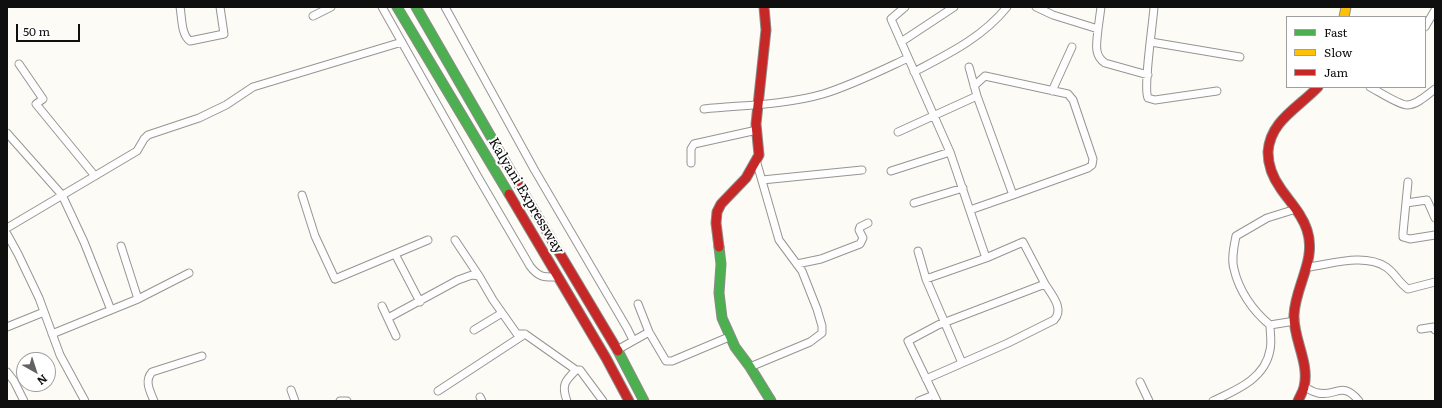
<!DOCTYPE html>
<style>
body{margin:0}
#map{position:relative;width:1442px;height:408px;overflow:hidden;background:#fcfbf5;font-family:Literata,serif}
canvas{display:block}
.frame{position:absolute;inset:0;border:8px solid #0f0f0f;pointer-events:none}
.legend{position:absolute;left:1286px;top:16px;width:140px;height:72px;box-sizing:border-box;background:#fff;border:1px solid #9f9f9f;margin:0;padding:5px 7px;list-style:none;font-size:12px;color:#0f0f0f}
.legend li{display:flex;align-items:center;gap:8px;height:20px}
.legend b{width:20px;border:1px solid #9f9f9f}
.north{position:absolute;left:16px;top:352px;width:40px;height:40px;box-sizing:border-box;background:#fff;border:1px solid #9f9f9f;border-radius:50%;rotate:141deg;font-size:11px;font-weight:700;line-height:16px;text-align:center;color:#0f0f0f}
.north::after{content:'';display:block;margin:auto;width:14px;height:18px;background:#626260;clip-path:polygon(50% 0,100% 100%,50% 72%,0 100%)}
.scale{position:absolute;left:16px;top:24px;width:64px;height:18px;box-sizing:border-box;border:2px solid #0f0f0f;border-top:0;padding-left:5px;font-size:12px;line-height:14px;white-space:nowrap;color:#0f0f0f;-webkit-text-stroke:3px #fff;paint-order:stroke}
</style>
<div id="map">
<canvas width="1442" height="408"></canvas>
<div class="frame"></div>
<ul class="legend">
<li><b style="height:5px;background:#4caf50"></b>Fast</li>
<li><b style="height:5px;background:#ffc107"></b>Slow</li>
<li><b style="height:5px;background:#c62828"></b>Jam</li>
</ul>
<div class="north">N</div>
<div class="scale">50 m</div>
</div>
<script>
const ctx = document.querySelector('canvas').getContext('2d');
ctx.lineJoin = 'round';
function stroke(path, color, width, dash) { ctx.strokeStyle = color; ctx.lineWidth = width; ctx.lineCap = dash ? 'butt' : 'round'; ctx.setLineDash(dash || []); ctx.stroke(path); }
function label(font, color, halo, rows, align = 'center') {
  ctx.font = font + ' Literata,serif'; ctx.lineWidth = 4; ctx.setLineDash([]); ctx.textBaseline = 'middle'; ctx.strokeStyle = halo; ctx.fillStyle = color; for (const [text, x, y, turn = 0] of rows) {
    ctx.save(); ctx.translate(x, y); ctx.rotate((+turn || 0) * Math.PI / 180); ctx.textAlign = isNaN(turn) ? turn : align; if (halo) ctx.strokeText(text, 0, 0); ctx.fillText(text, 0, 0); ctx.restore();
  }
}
const street = new Path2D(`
 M180,7C182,17 181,35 190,41L224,34L220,7
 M382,7L478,177L530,266C539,278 544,277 558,277
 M445,7L534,169L627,328L633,340
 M905,7L891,19L950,152L986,258L1023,242L1045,284
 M1036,7L1053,15L1098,29L1101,7
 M1154,7C1153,23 1143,88 1148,98L1155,100L1217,91
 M313,16L331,7
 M1425,27L1435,10
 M1098,29C1097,42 1093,55 1105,63L1148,75
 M901,42L954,7
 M1151,42L1240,57
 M19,64L43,99L36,104L95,176
 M969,67L977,96L1013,195L970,210
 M914,72C948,54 982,38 1007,7
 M974,86L985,76L1068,94L1073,100L1093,159L1092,165L1088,168L1013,195
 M1370,87C1378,91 1399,105 1407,105C1417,105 1427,95 1435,89
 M1052,91L1072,47
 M704,109C743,105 785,105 823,94C852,85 880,71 908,58
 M898,132L977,96
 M7,133L62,195L84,242L111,310
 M691,163V149L694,144L757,130
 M891,171L950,152
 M762,180L862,170
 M1408,182L1403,233V237L1410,239L1435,235
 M302,195L315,236L335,279L428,240
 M914,203L963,188
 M1406,203L1427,200L1435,218
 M7,228L137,151L144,139L148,135L199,118L226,105L253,87L402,42
 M7,234L18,254L39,298L60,355L85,401
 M455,240L479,276
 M121,246L138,299
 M918,251L926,279L962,363
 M395,254L420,302
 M797,264L821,259L860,244L863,238L859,230L860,227L868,223
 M1308,267C1332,264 1364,253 1386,267C1395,273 1399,283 1408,289L1435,282
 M926,279L986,258
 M638,304L649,332L666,361H672L729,337
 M382,306L396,336
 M388,318L458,280L472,275L479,276L493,300L517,334H525L576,370H580L603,401
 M1270,325L1295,321
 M7,327L44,312
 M1421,329L1434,327L1435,330
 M474,330L502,313
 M52,334L138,299L189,273
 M617,350L649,332
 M750,367L810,342L822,333V326L817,309L802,271L779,240L756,160
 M7,372L14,381L24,401
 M926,379L1008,343L1054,320C1065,309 1051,294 1045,284L938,325L908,341L937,401
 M1140,382L1149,401
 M1304,386C1308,389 1313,392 1318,393C1336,397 1342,380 1359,401
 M291,390L295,401
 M438,391L525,334
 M480,397L482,401
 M154,401C150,391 144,381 152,372L202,356
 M340,401H347
 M567,401C561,385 565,381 576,370
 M919,401L934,395
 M1213,401C1236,390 1265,379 1270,350C1272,342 1270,333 1270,325C1253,311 1239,291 1234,269C1231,259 1234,246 1236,236L1267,218L1296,209`);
const fast = new Path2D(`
 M397,7L509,194
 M416,7L513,175
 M719,247L721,264L719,293L722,318L735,347L750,367L771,401
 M618,351L644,401`);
const slow = new Path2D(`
 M1344,17L1346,7`);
const jam = new Path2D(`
 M513,175L618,351
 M509,194L606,358L629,401
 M719,247L716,223L717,212L721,204L746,178L759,155L756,124L766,30L764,7
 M1298,401C1300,396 1303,392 1304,387C1310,363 1293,339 1294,315C1295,286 1317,260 1307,230C1302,214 1290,202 1281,189C1273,178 1268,166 1268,152C1270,121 1298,108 1318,87`);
const streetNames = [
 ["Kalyani Expressway",526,196,59]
];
stroke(street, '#969593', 9);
stroke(fast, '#8c8c89', 11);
stroke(slow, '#8c8c89', 11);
stroke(jam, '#8c8c89', 11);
stroke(street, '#fffefe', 7);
stroke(fast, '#4caf50', 9);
stroke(slow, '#ffc107', 9);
stroke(jam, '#c62828', 9);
label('14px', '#0f0f0f', '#fff', streetNames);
</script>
